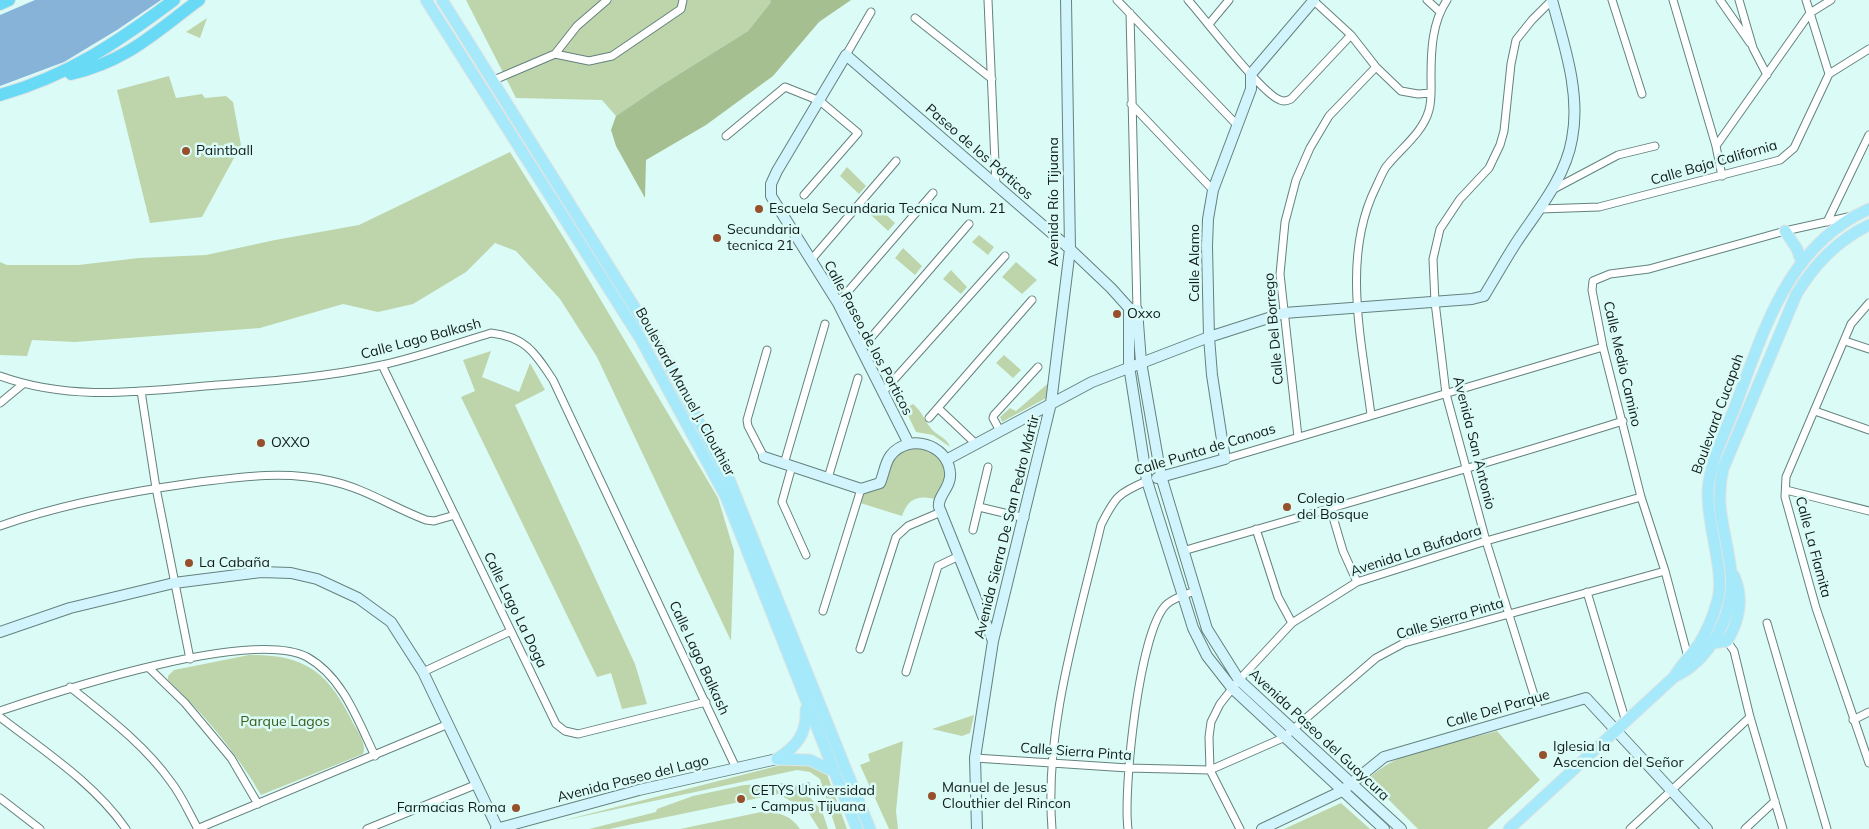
<!DOCTYPE html>
<meta charset="utf-8">
<style>
body{margin:0}
canvas{display:block;background:#dbfbf7}
</style>
<canvas width="1869" height="829"></canvas>
<script>
const ctx = document.querySelector('canvas').getContext('2d');
ctx.lineJoin = 'round';
function paint(path, color) { ctx.fillStyle = color; ctx.fill(path, 'evenodd'); }
function stroke(path, color, width, dash) { ctx.strokeStyle = color; ctx.lineWidth = width; ctx.lineCap = dash ? 'butt' : 'round'; ctx.setLineDash(dash || []); ctx.stroke(path); }
function label(font, color, halo, rows, align = 'center') {
  ctx.font = font + ' Mulish,sans-serif'; ctx.lineWidth = 5; ctx.setLineDash([]); ctx.textBaseline = 'middle'; ctx.strokeStyle = halo; ctx.fillStyle = color; for (const [text, x, y, turn = 0] of rows) {
    ctx.save(); ctx.translate(x, y); ctx.rotate((+turn || 0) * Math.PI / 180); ctx.textAlign = isNaN(turn) ? turn : align; if (halo) ctx.strokeText(text, 0, 0); ctx.fillText(text, 0, 0); ctx.restore();
  }
}
const green = new Path2D(`
 M466,0H770L771,2L748,31L660,86L616,116L602,100L516,98Z
 M207,18L200,38L186,32Z
 M169,76L176,98L202,94L205,98L226,96L233,102L241,145L202,217L150,223L117,90Z
 M510,152L567,243L718,498L734,551L731,641L597,357L560,299L516,251L495,243L466,272L413,304L378,312L343,304L260,328L75,342L32,340L27,356L0,355V262L7,265H78L139,258L206,255L275,240L359,225Z
 M847,167L866,186L859,194L840,176Z
 M878,207L895,223L888,231L871,215Z
 M979,235L994,247L988,255L972,242Z
 M903,248L922,266L915,275L895,258Z
 M1016,262L1037,280L1022,294L1002,277Z
 M951,270L967,287L961,294L943,279Z
 M491,351L482,377L519,392L530,363L545,390L515,405L635,664L647,704L622,709L611,673L597,677L461,397L475,391L463,360Z
 M1004,355L1021,370L1013,378L996,363Z
 M1052,380L1048,397L1002,422L1000,417L1010,408L1016,411Z
 M913,404C924,414 922,417 930,427C936,436 946,436 950,447L933,435L916,432L905,409Z
 M930,445L950,472L940,500C920,495 909,496 902,516L857,502L861,489L875,486L900,447Z
 M249,655C306,654 329,673 353,723C358,732 367,744 363,754L261,795C236,752 204,714 168,680V676L174,670Z
 M974,715L970,733L962,736L932,729Z
 M1497,731L1540,780L1487,829H1418L1368,779C1400,748 1455,743 1497,731Z
 M903,741L896,811L898,829H889L860,765L870,761L868,754Z
 M810,762L827,774L847,829H836L820,779L810,772L797,770L561,821L789,763Z
 M787,783L795,786L798,795L806,793L822,811L828,829H819L807,810L778,794L609,829H589L656,812L657,809L693,796L744,785Z
 M1341,803L1370,829H1284Z
 M766,811C781,813 791,816 800,829H680Z`);
const forest = new Path2D(`
 M770,0H851L819,22L773,76L706,125L646,160L645,198L616,146L611,130L616,116L660,86L748,31L771,2Z`);
const water = new Path2D(`
 M35,0H161L117,30L64,62L0,86V15Z
 M809,782L812,791L797,795L795,786Z`);
const street = new Path2D(`
 M988,0L996,186
 M1117,0L1237,125
 M1188,0C1205,19 1262,94 1280,100C1284,102 1287,101 1291,99L1351,35
 M1427,0L1439,11
 M1612,0L1642,94
 M1673,0L1716,146L1722,176
 M1720,0L1750,43
 M1739,0L1753,48L1767,75
 M1806,0L1829,74
 M1314,1L1351,35L1376,67L1401,91L1418,94L1431,93
 M1130,13L1137,310
 M915,18L992,79
 M1209,24L1229,0
 M555,54L589,61L612,56L681,9L683,0
 M846,55L871,12
 M494,80L555,54L577,26L607,0
 M1131,104L1213,190
 M726,136L785,87L820,101L858,133L804,195
 M1716,146L1810,13L1831,0
 M1552,190L1618,155L1655,146
 M1540,209L1599,207L1780,160L1794,148L1829,74L1869,49
 M1827,222L1869,135
 M811,260L896,161
 M838,303L933,193
 M1869,303L1851,324L1786,477L1785,497L1816,608L1869,763
 M1845,341L1869,349
 M862,348L969,224
 M382,365L556,724L565,731L578,734L706,702
 M0,376C72,402 142,391 217,385C272,381 328,377 382,365C418,357 455,344 491,333C526,337 535,353 553,380L736,768
 M141,391L156,488L190,659
 M883,392L1005,256
 M0,403L23,384
 M938,408L976,444
 M1815,411L1869,430
 M1371,415C1362,342 1341,257 1376,187C1379,181 1382,173 1386,167C1400,149 1423,133 1429,110C1432,100 1431,87 1431,76C1431,51 1432,22 1447,0
 M929,418L1032,300
 M1000,431L993,418L994,415L1038,367
 M1298,437L1280,274L1285,222L1296,180L1310,148L1329,116L1376,67
 M764,457L748,426L747,420L767,350
 M1225,459L1603,347
 M784,464L825,324
 M792,466L782,502L806,555
 M828,478L858,378
 M1786,490L1869,511
 M979,507L1025,518
 M1330,507L1343,551L1357,582
 M0,526C61,504 128,492 192,483C239,477 284,470 331,481C364,488 394,508 426,520L434,521L455,515
 M1256,529L1278,597L1292,623
 M973,530L988,467
 M1183,551C1330,508 1477,467 1623,421
 M1587,592L1626,722
 M823,611L861,489
 M1767,623L1827,829
 M1727,641L1734,651L1750,717L1783,829
 M860,649L896,537L908,526L941,512
 M1688,657L1665,571L1641,497L1603,347L1592,290L1593,281L1610,274L1649,269L1785,231L1848,217
 M149,668L185,703L231,758L258,804
 M423,672L511,631
 M906,672L938,566L959,556
 M70,687C106,716 144,744 171,782C182,796 189,813 198,829
 M0,711C62,690 251,628 307,657C343,677 358,721 375,756
 M1539,711L1486,541L1446,394L1435,302L1433,259L1440,229L1460,199L1489,168L1500,145L1504,131L1511,64L1516,40L1532,20L1552,0
 M0,717C44,751 94,783 126,829
 M1853,720L1869,712
 M975,758L1128,768L1210,770L1283,738L1376,658L1404,643L1665,571
 M0,798L40,829
 M197,829L446,725
 M367,829L475,785
 M1052,829C1044,728 1078,623 1101,525C1115,497 1118,493 1147,481
 M1128,829C1123,790 1139,629 1167,604C1174,598 1186,594 1195,591
 M1240,829L1210,770L1209,737L1211,722L1220,704L1239,680L1292,623L1357,582L1486,541L1641,497
 M1630,829L1750,717
 M1745,829L1775,801`);
const secondary = new Path2D(`
 M1129,308V366L1147,481L1193,628L1207,656L1232,688L1384,829
 M909,444L838,303L771,196V184L777,171L846,55L1070,249L1111,288L1129,308L1137,310L1141,362L1161,476L1207,629L1239,680L1401,829
 M764,457L861,489L880,483C884,474 885,462 891,455C909,433 947,444 950,472C952,487 937,496 939,507L993,641
 M946,460L1092,382L1209,337L1284,313L1472,299L1484,296C1495,278 1505,260 1516,243C1537,211 1565,179 1572,139C1581,93 1564,45 1552,0
 M1157,478L1225,459L1212,375L1209,337L1207,246L1208,219L1213,190L1251,89V74L1314,0
 M0,632L70,608L174,583L261,572L291,573L317,579L358,598L391,622L423,672L498,829
 M496,829L639,790L777,759
 M977,829L975,758L993,641L1051,403L1070,249L1066,0
 M1262,829L1342,791L1384,757L1586,698L1707,829`);
const primary = new Path2D(`
 M426,0L640,338L726,497L857,829
 M442,0L660,348L729,479L870,829
 M1785,231L1797,249L1802,263
 M1713,643L1727,641C1739,622 1744,598 1734,576
 M1674,677C1711,660 1736,612 1731,571C1727,534 1714,508 1723,469L1796,295C1813,266 1838,240 1869,225
 M777,759C797,746 807,734 806,709
 M777,759L810,760L835,772
 M1509,829L1674,677C1681,665 1691,655 1699,644C1708,630 1714,614 1718,599C1725,571 1706,523 1708,490C1710,460 1726,431 1736,404C1765,328 1788,245 1869,209`);
const highway = new Path2D(`
 M0,4L9,0
 M71,74C127,61 154,33 199,0
 M0,95C68,76 118,42 174,0`);
const markers = [
 [186,151,5,"#97502b"],
 [759,209,5,"#97502b"],
 [717,238,5,"#97502b"],
 [1117,314,5,"#97502b"],
 [261,443,5,"#97502b"],
 [1287,507,5,"#97502b"],
 [189,563,5,"#97502b"],
 [1543,755,5,"#97502b"],
 [932,796,5,"#97502b"],
 [741,799,5,"#97502b"],
 [516,808,5,"#97502b"]
];
const poiNames = [
 ["Paintball",196,151],
 ["Escuela Secundaria Tecnica Num. 21",769,209],
 ["Secundaria",727,230],
 ["tecnica 21",727,246],
 ["Oxxo",1127,314],
 ["OXXO",271,443],
 ["Colegio",1297,499],
 ["del Bosque",1297,515],
 ["La Cabaña",199,563],
 ["Iglesia la",1553,747],
 ["Ascencion del Señor",1553,763],
 ["Manuel de Jesus",942,788],
 ["Clouthier del Rincon",942,804],
 ["CETYS Universidad",751,791],
 ["- Campus Tijuana",751,807],
 ["Farmacias Roma",506,808,"right"]
];
const streetNames = [
 ["Paseo de los Pórticos",979,152,41],
 ["Calle Baja California",1714,163,-16],
 ["Avenida Río Tijuana",1054,202,-90],
 ["Calle Alamo",1195,263,-90],
 ["Calle Del Borrego",1274,329,-95],
 ["Calle Paseo de los Porticos",868,338,62],
 ["Calle Lago Balkash",421,339,-15],
 ["Calle Medio Camino",1622,364,77],
 ["Boulevard Manuel J. Clouthier",685,392,61],
 ["Boulevard Cucapah",1718,414,-70],
 ["Avenida San Antonio",1474,443,76],
 ["Calle Punta de Canoas",1205,450,-17],
 ["Avenida Sierra De San Pedro Mártir",1007,527,-76],
 ["Calle La Flamita",1813,547,75],
 ["Avenida La Bufadora",1416,551,-18],
 ["Calle Lago La Doga",515,610,64],
 ["Calle Sierra Pinta",1450,619,-17],
 ["Calle Lago Balkash",699,658,65],
 ["Calle Del Parque",1498,709,-16],
 ["Avenida Paseo del Guaycura",1319,735,43],
 ["Calle Sierra Pinta",1076,752,4],
 ["Avenida Paseo del Lago",633,779,-14]
];
const parkNames = [
 ["Parque Lagos",285,722]
];
paint(green, '#bed5ac');
paint(forest, '#a5bf90');
paint(water, '#88b3d8');
stroke(street, '#64827e', 9);
stroke(secondary, '#64827e', 12);
stroke(primary, '#e2e4e4', 13);
stroke(highway, '#e2e4e4', 14);
stroke(street, '#fff', 7);
stroke(secondary, '#d2f4fc', 10);
stroke(primary, '#a5e9fa', 11);
stroke(highway, '#69daf6', 12);
for (const [x, y, r, color] of markers) { const dot = new Path2D(); dot.arc(x, y, r, 0, 2 * Math.PI); ctx.fillStyle = color; ctx.fill(dot); stroke(dot, '#dbfbf7', 2); }
label('14px', '#111c1b', '#dbfbf7', poiNames, 'left');
label('14px', '#111c1b', '#dbfbf7', streetNames);
label('14px', '#3b5b19', '#dbfbf7', parkNames);
</script>
